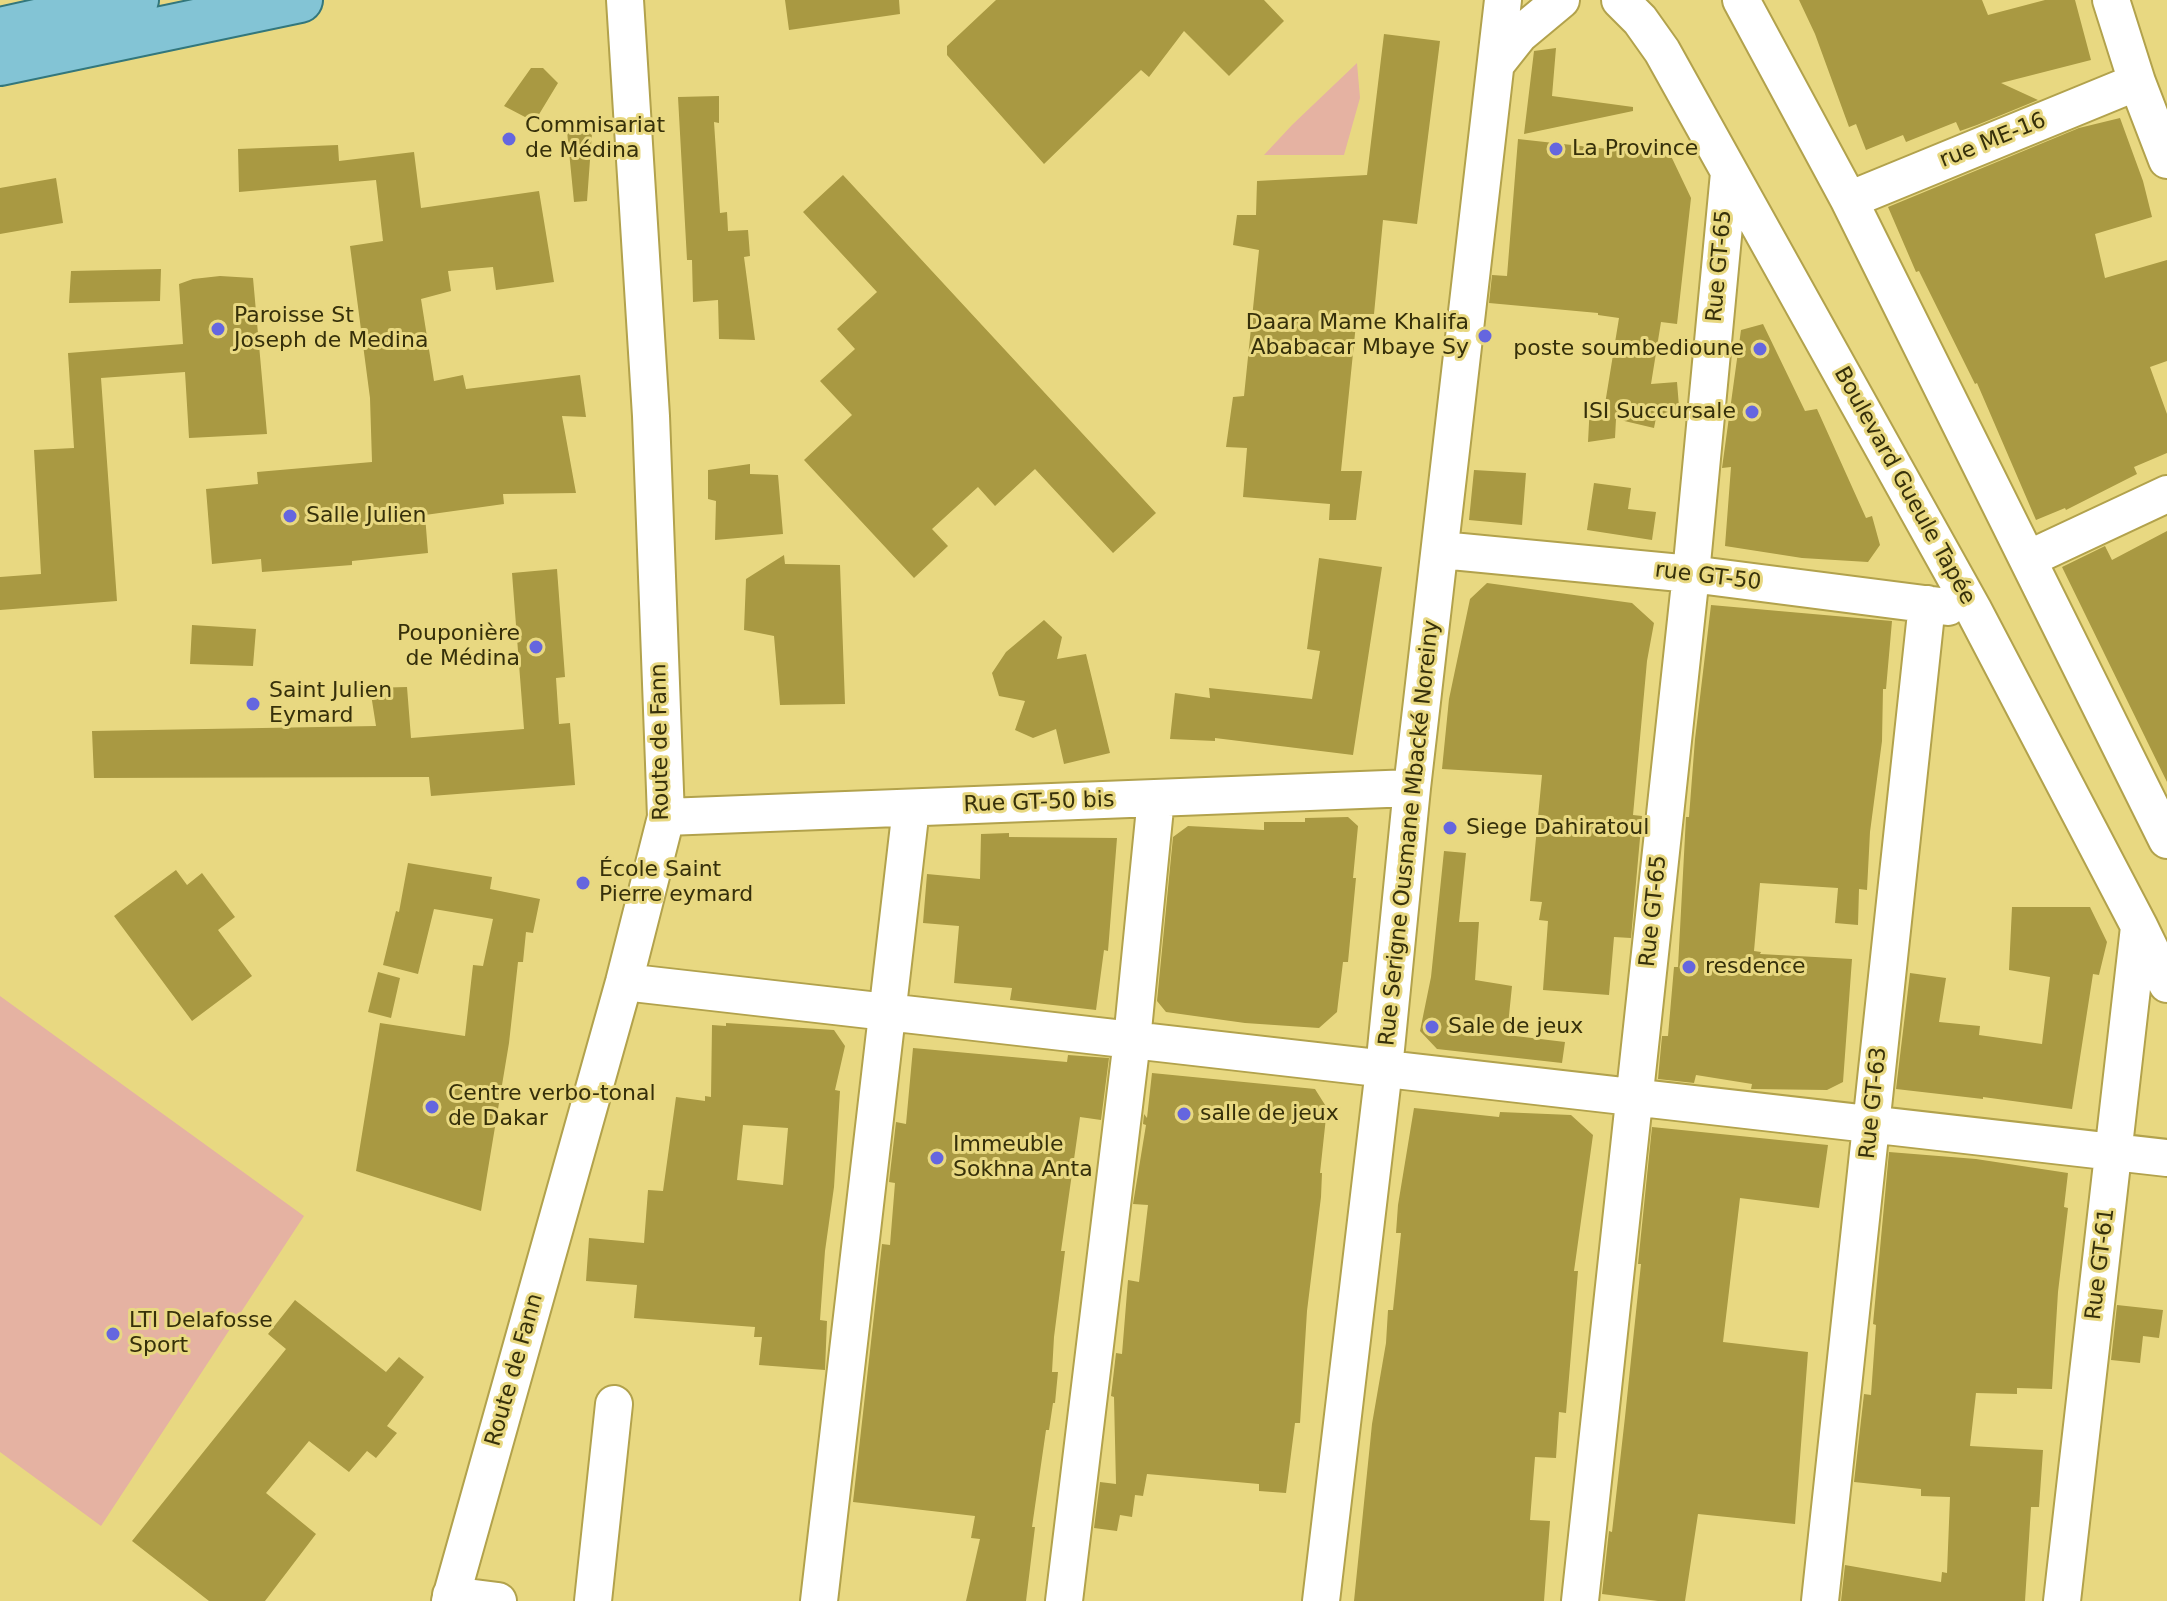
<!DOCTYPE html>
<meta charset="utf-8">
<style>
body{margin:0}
canvas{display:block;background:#e8d881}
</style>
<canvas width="2167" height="1601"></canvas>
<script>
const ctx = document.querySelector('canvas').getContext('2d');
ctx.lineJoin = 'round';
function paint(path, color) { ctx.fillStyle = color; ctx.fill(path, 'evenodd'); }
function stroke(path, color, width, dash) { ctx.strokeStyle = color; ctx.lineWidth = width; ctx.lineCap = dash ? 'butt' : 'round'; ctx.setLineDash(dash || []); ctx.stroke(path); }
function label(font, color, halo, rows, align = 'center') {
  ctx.font = font + ' "DejaVu Sans",sans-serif'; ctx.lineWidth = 6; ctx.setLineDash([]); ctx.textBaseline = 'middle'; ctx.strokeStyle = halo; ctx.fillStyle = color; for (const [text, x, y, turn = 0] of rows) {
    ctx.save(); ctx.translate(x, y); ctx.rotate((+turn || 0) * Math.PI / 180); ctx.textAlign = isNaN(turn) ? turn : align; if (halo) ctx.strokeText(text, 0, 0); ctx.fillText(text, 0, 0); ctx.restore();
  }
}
const green = new Path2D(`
 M1357,63L1360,98L1344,155H1264L1292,125Z
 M0,996L304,1216L101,1526L0,1452Z`);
const building = new Path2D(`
 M785,0H899L900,14L789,30Z
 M996,0H1264L1284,21L1229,76L1184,31L1149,77L1141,70L1044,164L947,55V46Z
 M1799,0H1982L1988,15L2045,0H2075L2091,60L2001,83L2038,100L1977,125L1960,131L1956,122L1906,142L1903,135L1866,150L1856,124L1849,127L1815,34Z
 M1384,34L1440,41L1417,224L1383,220L1374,314H1357L1341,471H1362L1356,520H1329L1330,504L1243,497L1247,448L1226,447L1233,397L1244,396L1259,250L1233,245L1237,215H1256L1257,181L1367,175Z
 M1556,48L1552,96L1633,107V111L1524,134L1534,51Z
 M531,68H543L558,83L538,116L525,117L504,106Z
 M719,96V123L714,122L720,213L727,212L728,231L748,230L750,256L744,257L755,340L719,339L718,300L693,302L692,260H687L678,97Z
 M2120,118L2143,181L2152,217L2095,234L2105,278L2167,260V361L2150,367L2167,414V453L2134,467L2137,474L2066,510L2065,508L2036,520L1977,383L1975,384L1919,271L1916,272L1888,207L2079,128Z
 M593,119L587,201L574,202L566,121Z
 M1518,139L1671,156L1691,198L1677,324L1661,322L1651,384L1677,382L1680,419L1656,418L1654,428L1616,419L1615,438L1588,442L1590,404H1605L1619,318L1598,315V313L1489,303L1492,275L1507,276Z
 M338,145L339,161L414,152L421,208L539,191L554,282L496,290L493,267L448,271L451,291L421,299L434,381L463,375L466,389L580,375L586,417L562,416L576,493L503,494L504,504L425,515L428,553L352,561V565L262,572L261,559L212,564L206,489L258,484L257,472L372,462L370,398L350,246L383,241L376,180L239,192L238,149Z
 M843,175L1156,513L1113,553L1035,469L995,506L978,487L932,529L948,546L914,578L804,460L852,415L820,381L855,349L837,329L877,292L803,212Z
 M56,178L63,223L0,234V188Z
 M161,269L160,301L69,303L71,271Z
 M220,276L253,278L267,434L189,438L185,372L101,378L117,601L0,610V577L41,574L34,450L74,448L68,353L183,344L179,284L193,279Z
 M1763,324L1805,411L1817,409L1866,518L1872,516L1880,545L1868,562L1802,558L1725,546L1731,467L1722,468L1741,330Z
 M750,464V474L778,475L783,534L715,540L716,501L708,499V470Z
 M1474,470L1526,473L1522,525L1469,520Z
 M1594,483L1631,488L1628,509L1656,512L1652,540L1587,530Z
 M2167,531V782L2062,567L2105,546L2112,560Z
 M784,555L785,564L840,565L845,704L780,705L774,636L744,630L746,579Z
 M1319,558L1382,567L1353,755L1215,738V741L1170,739L1175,693L1210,698L1209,688L1312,699L1320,651L1307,649Z
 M557,569L565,677L556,678L559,724L570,723L575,785L431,796L429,777L94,778L92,731L376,726L370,688L407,687L411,738L524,729L512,573Z
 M1487,583L1632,603L1654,623L1647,661L1633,815L1642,816L1631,938L1614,937L1609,995L1543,990L1548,921L1539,920L1542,902L1530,901L1542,775L1442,769L1449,699L1470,599Z
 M1711,605L1892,621L1886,689H1883L1882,741L1870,832L1867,890L1859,889L1858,925L1835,923L1838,888L1760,883L1754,951L1761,952L1760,954L1852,959L1843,1082L1827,1090L1751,1089L1752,1084L1696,1075L1694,1083L1658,1079L1662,1036H1668L1674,967H1678L1686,817H1689L1695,739Z
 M1044,620L1062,637L1057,659L1086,654L1110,753L1064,764L1056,729L1033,738L1015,730L1025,701L999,696L992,673L1006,652Z
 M192,625L256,629L253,666L190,664Z
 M1348,817L1358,826L1353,878H1356L1348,962H1343L1337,1012L1319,1028L1245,1023L1166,1012L1157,1001L1173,837L1188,826L1264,830V822H1305V818Z
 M1009,833V837L1117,838L1108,951L1104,950L1096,1010L1010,1000L1012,988L954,983L959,926L923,923L927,874L980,879L981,834Z
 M1444,851L1466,853L1459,922H1479L1475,980L1512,986L1507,1035L1565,1042L1562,1063L1437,1049L1420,1031L1431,977Z
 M408,863L492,877L490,889L540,899L533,933L526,932L523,962H518L509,1043L481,1211L356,1171L380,1023L465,1036L473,965L483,966L493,919L434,909L418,974L383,965L396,911L399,912Z
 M176,870L187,885L202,873L235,917L218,930L252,976L192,1021L114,916Z
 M2012,907H2090L2107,942L2099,975L2093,974L2072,1109L1983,1097V1099L1896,1089L1910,973L1946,978L1939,1022L1980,1026L1979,1035L2042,1044L2050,977L2009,970Z
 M378,972L400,978L391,1018L368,1012Z
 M726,1023L834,1030L845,1046L835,1090L840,1091L834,1187L825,1251L820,1320L827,1321L825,1370L759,1365L762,1337H754L755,1327L634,1318L637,1285L586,1281L589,1238L644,1243L648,1190L663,1191L676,1097L705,1101V1096L711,1097L712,1025L726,1026ZM743,1125L788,1128L783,1185L737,1180Z
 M913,1048L1067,1062L1068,1055L1109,1058L1101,1120L1080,1117L1061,1251H1065L1054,1337L1052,1372H1058L1055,1403H1053L1049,1430H1046L1032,1527H1035L1026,1601H966L980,1539L971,1538L975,1516L853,1502L882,1244L890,1245L895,1183L889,1182L896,1122L906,1124Z
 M1152,1073L1315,1089L1327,1108L1320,1173H1322L1321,1197L1307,1311L1300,1423H1295L1286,1493L1259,1491V1484L1147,1474L1143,1496L1135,1495L1132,1517L1120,1515L1117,1531L1094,1528L1100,1482L1116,1484L1114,1397L1111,1396L1116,1353L1122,1354L1128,1280L1139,1282L1148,1205L1133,1204L1146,1125L1143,1124L1144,1114L1147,1118Z
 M1414,1108L1499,1117L1500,1112L1571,1115L1593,1135L1574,1271H1578L1566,1413L1559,1412L1556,1458L1535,1457L1530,1520L1550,1521L1544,1601H1354L1372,1424L1386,1343L1388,1310H1393L1401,1233H1396L1398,1205Z
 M1652,1127L1828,1145L1819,1208L1740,1198L1723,1342L1808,1352L1795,1524L1698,1514L1685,1601H1658L1602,1594L1609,1531L1612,1532L1625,1417L1641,1264H1638Z
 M1889,1152L1976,1159L2068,1173L2064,1207L2068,1208L2058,1292L2052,1389L2017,1388V1394L1976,1393L1970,1446L2043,1450L2039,1507H2031L2025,1601H1841L1845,1565L1941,1582L1942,1572L1947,1573L1950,1497L1921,1496V1489L1854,1482L1864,1394L1871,1395L1876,1325L1873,1324Z
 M295,1300L386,1372L399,1357L424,1377L387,1426L397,1433L376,1458L367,1451L349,1472L309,1441L266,1493L316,1534L265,1601H209L132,1541L286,1349L268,1334Z
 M2117,1305L2163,1310L2159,1338L2143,1336L2140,1363L2111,1360Z`);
const minor = new Path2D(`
 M1620,0L1640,20L1662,51L1974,611L2139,926L2167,984
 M1741,0L1849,200L2167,840
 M2111,0L2137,82L2167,160
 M1496,64L1519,35L1561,0
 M1849,200L2137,82
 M1441,550L1691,574L1948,607
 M2028,559L2167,494
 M666,817L1412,788
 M624,982L2167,1158
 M451,1595L498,1601
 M450,1601L624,982L666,817L651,416L625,0
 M593,1601L614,1404
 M819,1601L911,808
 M1064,1601L1132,1040L1156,798
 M1321,1601L1384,1069L1412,788L1503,0
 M1580,1601L1691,574L1729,173
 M1820,1601L1927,604
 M2062,1601L2139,927`);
const major = new Path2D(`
 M0,30L136,0
 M0,63L300,0`);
const markers = [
 [509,139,8,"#6566df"],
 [1556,149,8,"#6566df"],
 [218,329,8,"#6566df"],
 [1485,336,8,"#6566df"],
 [1760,349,8,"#6566df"],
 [1752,412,8,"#6566df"],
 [290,516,8,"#6566df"],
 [536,647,8,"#6566df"],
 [253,704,8,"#6566df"],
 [1450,828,8,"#6566df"],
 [583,883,8,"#6566df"],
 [1689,967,8,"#6566df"],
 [1432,1027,8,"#6566df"],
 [432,1107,8,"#6566df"],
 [1184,1114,8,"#6566df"],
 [937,1158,8,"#6566df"],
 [113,1334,8,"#6566df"]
];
const poiNames = [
 ["Commisariat",525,126],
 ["de Médina",525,151],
 ["La Province",1572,149],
 ["Paroisse St",234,316],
 ["Joseph de Medina",234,341],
 ["Daara Mame Khalifa",1469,323,"right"],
 ["Ababacar Mbaye Sy",1469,348,"right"],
 ["poste soumbedioune",1744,349,"right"],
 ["ISI Succursale",1736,412,"right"],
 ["Salle Julien",306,516],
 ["Pouponière",520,634,"right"],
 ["de Médina",520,659,"right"],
 ["Saint Julien",269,691],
 ["Eymard",269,716],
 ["Siege Dahiratoul",1466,828],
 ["École Saint",599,870],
 ["Pierre eymard",599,895],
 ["resdence",1705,967],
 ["Sale de jeux",1448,1027],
 ["Centre verbo-tonal",448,1094],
 ["de Dakar",448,1119],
 ["salle de jeux",1200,1114],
 ["Immeuble",953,1145],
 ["Sokhna Anta",953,1170],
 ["LTI Delafosse",129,1321],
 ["Sport",129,1346]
];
const streetNames = [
 ["rue ME-16",1993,141,-22],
 ["Rue GT-65",1720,266,-85],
 ["Boulevard Gueule Tapée",1904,486,61],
 ["rue GT-50",1708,577,7],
 ["Route de Fann",661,742,-91],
 ["Rue GT-50 bis",1039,803,-2],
 ["Rue Serigne Ousmane Mbacké Noreiny",1410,833,-84],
 ["Rue GT-65",1654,911,-84],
 ["Rue GT-63",1874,1103,-84],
 ["Rue GT-61",2101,1264,-83],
 ["Route de Fann",515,1370,-74]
];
paint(green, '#e5b2a2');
paint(building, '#a99942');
stroke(minor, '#b2a24c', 40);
stroke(major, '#33777c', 48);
stroke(minor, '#fff', 36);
stroke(major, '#83c4d5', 44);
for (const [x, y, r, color] of markers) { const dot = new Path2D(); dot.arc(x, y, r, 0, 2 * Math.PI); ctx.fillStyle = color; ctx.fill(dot); stroke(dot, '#e8d881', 3); }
label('22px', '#36300a', '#e8d881', poiNames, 'left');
label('22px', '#36300a', '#e8d881', streetNames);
</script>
